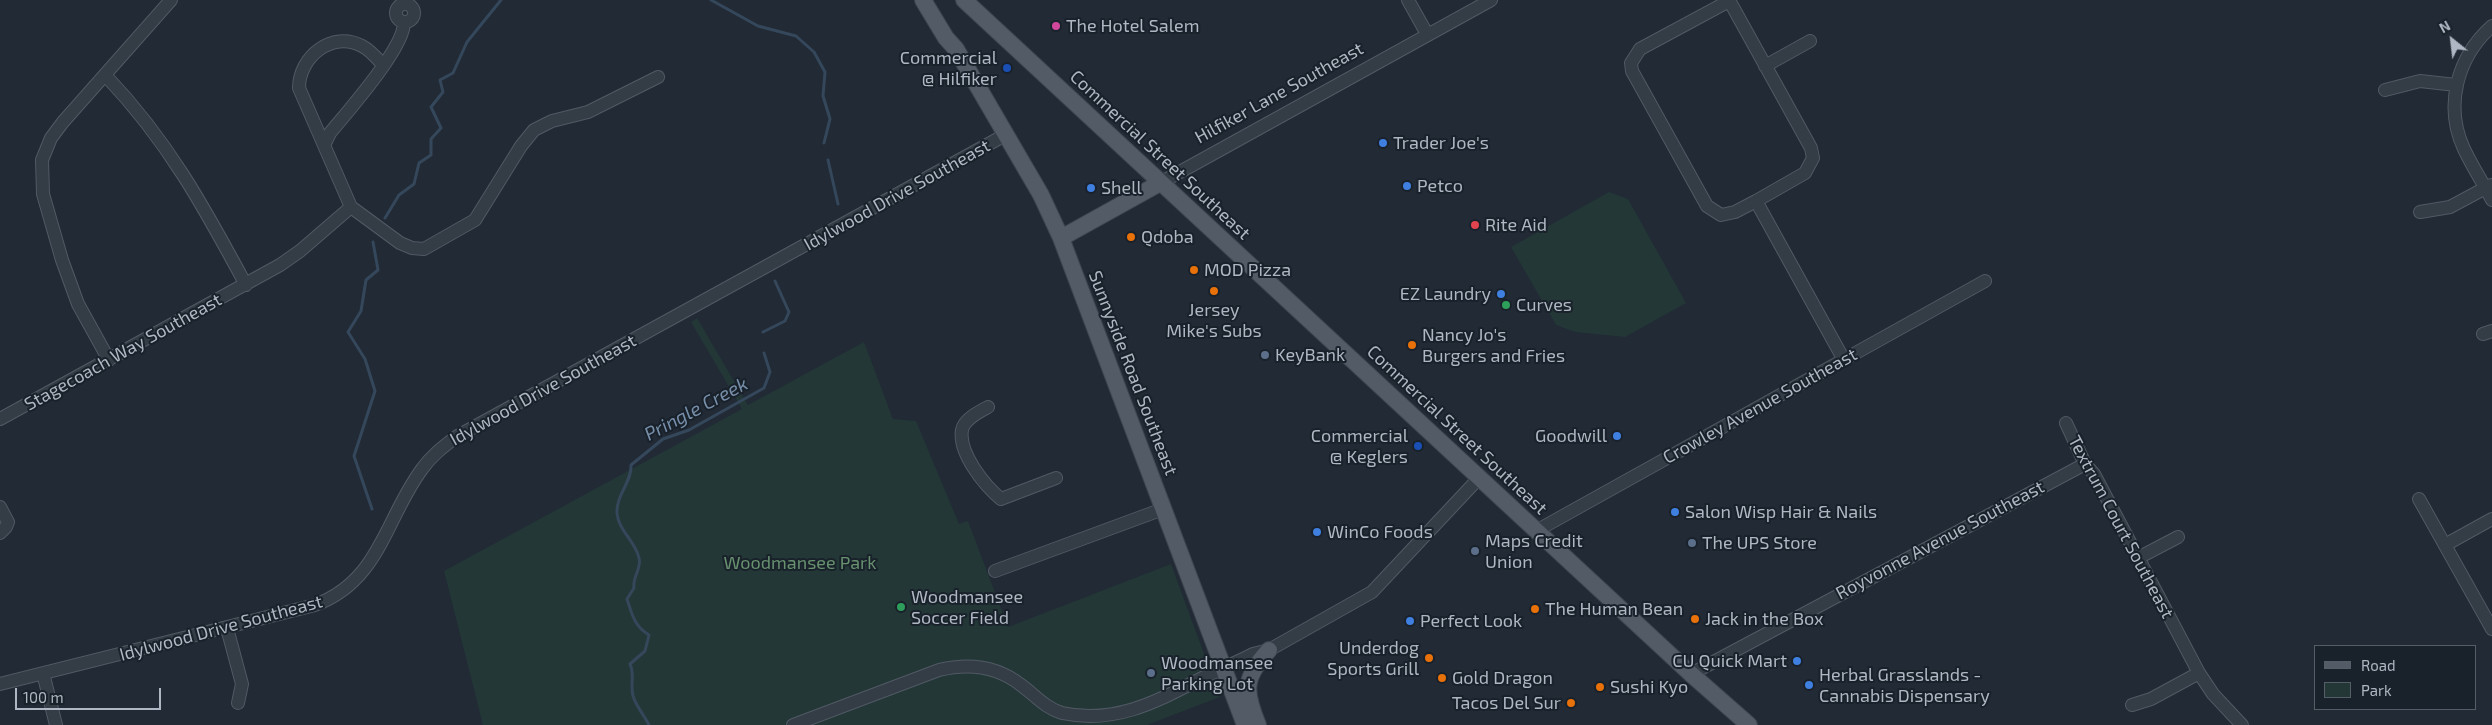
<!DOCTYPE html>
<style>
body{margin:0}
#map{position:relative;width:2492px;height:725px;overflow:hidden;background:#212a35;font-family:"Exo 2",sans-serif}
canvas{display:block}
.legend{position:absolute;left:2314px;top:645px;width:162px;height:65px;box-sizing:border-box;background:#19212a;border:1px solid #555d67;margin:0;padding:6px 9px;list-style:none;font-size:15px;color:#aeb7c3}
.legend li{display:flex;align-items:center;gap:10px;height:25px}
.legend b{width:25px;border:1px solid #555d67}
.north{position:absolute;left:2427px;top:15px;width:50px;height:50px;-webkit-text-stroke:4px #19212a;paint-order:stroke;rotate:331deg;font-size:14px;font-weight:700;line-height:20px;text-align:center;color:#aeb7c3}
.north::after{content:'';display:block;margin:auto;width:18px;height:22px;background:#aeb7c3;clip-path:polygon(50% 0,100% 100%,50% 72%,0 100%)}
.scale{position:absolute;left:15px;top:688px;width:146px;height:22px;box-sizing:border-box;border:2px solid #aeb7c3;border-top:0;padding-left:6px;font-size:15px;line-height:18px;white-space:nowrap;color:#aeb7c3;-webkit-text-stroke:4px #19212a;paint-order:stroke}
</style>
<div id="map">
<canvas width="2492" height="725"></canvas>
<ul class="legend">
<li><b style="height:6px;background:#525b66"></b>Road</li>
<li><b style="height:14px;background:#233737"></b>Park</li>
</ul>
<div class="north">N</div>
<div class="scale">100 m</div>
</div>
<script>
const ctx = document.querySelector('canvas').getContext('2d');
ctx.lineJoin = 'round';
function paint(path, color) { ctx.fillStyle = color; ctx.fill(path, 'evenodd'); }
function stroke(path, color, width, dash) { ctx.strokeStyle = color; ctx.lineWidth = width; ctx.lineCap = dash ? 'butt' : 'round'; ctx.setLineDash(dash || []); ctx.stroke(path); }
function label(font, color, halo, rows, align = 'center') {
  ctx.font = font + ' "Exo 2",sans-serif'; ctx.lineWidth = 4; ctx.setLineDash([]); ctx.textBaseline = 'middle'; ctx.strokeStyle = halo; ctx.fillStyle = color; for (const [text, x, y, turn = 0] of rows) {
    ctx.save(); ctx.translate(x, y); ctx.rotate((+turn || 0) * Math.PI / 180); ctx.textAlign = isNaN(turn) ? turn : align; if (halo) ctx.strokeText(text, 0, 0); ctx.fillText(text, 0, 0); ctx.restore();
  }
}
const green = new Path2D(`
 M1609,192L1628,199L1686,303L1625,337L1575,332L1556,325L1511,247Z
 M697,318L748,405L864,342L893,419L916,421L959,524L968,521L1008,627L1171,564L1220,697L1147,725H483L444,571L742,409L691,322Z`);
const stream = new Path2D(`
 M711,0L758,26L796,36L814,52L825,72L823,96L830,119L824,143
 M828,160L838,204
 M385,218L399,195L414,184L419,163L431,155V139L441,128L431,107L443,92L440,80L453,73L467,42L501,0
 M763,332L785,321L789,312L775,281
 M372,509L354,456L375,391L365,359L348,332L361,311L366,280L378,270L373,242
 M649,725C644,715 636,706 633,696C630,684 635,674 630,664L645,651L649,635C634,626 632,614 627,599L634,588C632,577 642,569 639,558C636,542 618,530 617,513C616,495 632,482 631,465L663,439L689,430L764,388L770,372L764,353`);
const minor = new Path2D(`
 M1408,0L1427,34
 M1729,0L1811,148L1813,158L1805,173L1756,201L1844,360
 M1729,1L1640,49L1631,63L1632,71L1707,206L1721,215L1735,212L1756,201
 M396 13a9 9 0 1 1 18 0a9 9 0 1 1-18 0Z
 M2492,26C2457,57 2444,106 2464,149C2472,166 2483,183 2492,200
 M383,65C377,58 370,50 362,46C332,30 299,57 299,88L351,207L400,243L412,248L424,249L475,220L521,146L534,130L552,121L588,112L658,77
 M1765,66L1810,41
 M106,76C168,141 204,207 246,285
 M2385,90L2420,81L2456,85
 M324,145L330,133C348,111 404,48 404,23
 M1160,183L1491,0
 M2420,212L2450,207L2491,185
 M2483,334L2492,331
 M109,360L78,304L62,260L43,194L42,160L51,138L63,122L171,0
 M988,407C979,412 964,419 962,430C958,453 985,486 1001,499L1056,478
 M0,419L280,265L300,251L351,207
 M2066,423L2085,464L2094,474L2199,673L2213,694L2242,725
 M2419,499L2492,629
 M0,507L8,522L6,527L0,533
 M1536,531L1985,281
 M2445,545L2492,519
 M2138,558L2178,537
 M995,571L1163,509
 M227,628L242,684L238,703
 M43,673L56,725
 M1691,674L2085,464
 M0,684L315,605C380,581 385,519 422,469C431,456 443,447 456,437L1005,135
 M2132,705L2151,699L2199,673
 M793,725L939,670C968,663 997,666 1021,685C1035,695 1045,708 1062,713C1118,725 1161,699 1208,675C1223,668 1238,662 1253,654L1269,650L1372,592L1479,478`);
const major = new Path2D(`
 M923,0L946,38L956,49L1041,195L1061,238L1245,725
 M964,0L1691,674L1749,725
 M1061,238L1160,183
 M1258,725C1244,691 1243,678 1269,650`);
const markers = [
 [1056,26,5,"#d1479c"],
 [1007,68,5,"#1a4fb4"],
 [1383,143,5,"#3f7fe0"],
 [1407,186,5,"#3f7fe0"],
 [1091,188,5,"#3f7fe0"],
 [1475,225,5,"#e0444e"],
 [1131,237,5,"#e8710a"],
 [1194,270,5,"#e8710a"],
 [1214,291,5,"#e8710a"],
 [1501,294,5,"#3f7fe0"],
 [1506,305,5,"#2e9e5b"],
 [1412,345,5,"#e8710a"],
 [1265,355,5,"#5c6f8a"],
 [1617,436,5,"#3f7fe0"],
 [1418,446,5,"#1a4fb4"],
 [1675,512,5,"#3f7fe0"],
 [1317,532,5,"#3f7fe0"],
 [1692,543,5,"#5c6f8a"],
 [1475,551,5,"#5c6f8a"],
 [901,607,5,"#2e9e5b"],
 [1535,609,5,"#e8710a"],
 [1695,619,5,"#e8710a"],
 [1410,621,5,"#3f7fe0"],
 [1429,658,5,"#e8710a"],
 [1797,661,5,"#3f7fe0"],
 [1151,673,5,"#5c6f8a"],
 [1442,678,5,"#e8710a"],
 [1809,685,5,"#3f7fe0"],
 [1600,687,5,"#e8710a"],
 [1571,703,5,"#e8710a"]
];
const poiNames = [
 ["The Hotel Salem",1066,26],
 ["Commercial",997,58,"right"],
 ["@ Hilfiker",997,79,"right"],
 ["Trader Joe's",1393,143],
 ["Petco",1417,186],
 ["Shell",1101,188],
 ["Rite Aid",1485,225],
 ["Qdoba",1141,237],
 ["MOD Pizza",1204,270],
 ["EZ Laundry",1491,294,"right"],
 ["Curves",1516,305],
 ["Jersey",1214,310,"center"],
 ["Mike's Subs",1214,331,"center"],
 ["Nancy Jo's",1422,335],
 ["Burgers and Fries",1422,356],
 ["KeyBank",1275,355],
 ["Commercial",1408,436,"right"],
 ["@ Keglers",1408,457,"right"],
 ["Goodwill",1607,436,"right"],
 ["Salon Wisp Hair & Nails",1685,512],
 ["WinCo Foods",1327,532],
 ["Maps Credit",1485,541],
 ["Union",1485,562],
 ["The UPS Store",1702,543],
 ["Woodmansee",911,597],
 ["Soccer Field",911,618],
 ["The Human Bean",1545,609],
 ["Jack in the Box",1705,619],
 ["Perfect Look",1420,621],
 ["Underdog",1419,648,"right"],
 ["Sports Grill",1419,669,"right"],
 ["CU Quick Mart",1787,661,"right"],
 ["Woodmansee",1161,663],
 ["Parking Lot",1161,684],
 ["Herbal Grasslands -",1819,675],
 ["Cannabis Dispensary",1819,696],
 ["Gold Dragon",1452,678],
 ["Sushi Kyo",1610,687],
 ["Tacos Del Sur",1561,703,"right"]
];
const streetNames = [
 ["Hilfiker Lane Southeast",1279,93,-29],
 ["Commercial Street Southeast",1160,155,43],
 ["Idylwood Drive Southeast",897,195,-29],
 ["Stagecoach Way Southeast",123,352,-29],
 ["Sunnyside Road Southeast",1133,373,69],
 ["Idylwood Drive Southeast",543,390,-29],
 ["Crowley Avenue Southeast",1760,406,-29],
 ["Commercial Street Southeast",1457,430,43],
 ["Textrum Court Southeast",2121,527,62],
 ["Royvonne Avenue Southeast",1940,540,-28],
 ["Idylwood Drive Southeast",221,628,-15]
];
const parkNames = [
 ["Woodmansee Park",800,563]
];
const waterNames = [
 ["Pringle Creek",696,409,-28]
];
paint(green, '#233737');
stroke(stream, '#35475b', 3);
stroke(minor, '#515a64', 14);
stroke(major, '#3d454f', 18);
stroke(minor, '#343c46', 12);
stroke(major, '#525b66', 16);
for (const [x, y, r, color] of markers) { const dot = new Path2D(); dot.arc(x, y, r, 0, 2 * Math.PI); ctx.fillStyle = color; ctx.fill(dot); stroke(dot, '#19212a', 2); }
label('18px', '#aeb7c3', '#19212a', poiNames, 'left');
label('18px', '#aeb7c3', '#19212a', streetNames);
label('18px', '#67916f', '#19212a', parkNames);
label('italic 19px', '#778faa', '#19212a', waterNames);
</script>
